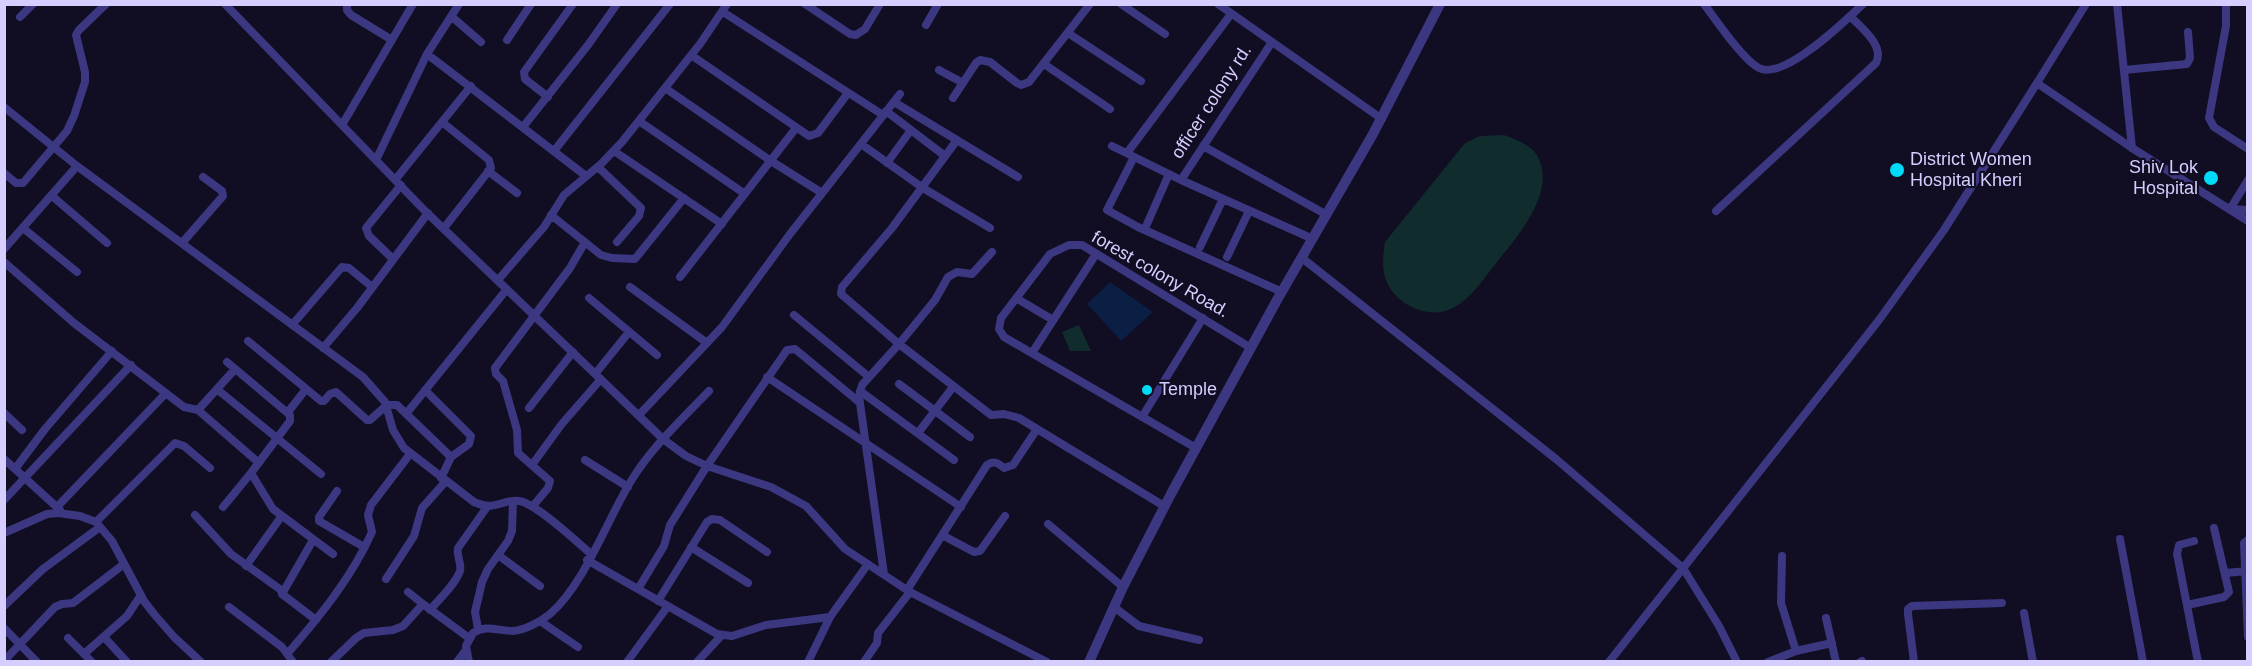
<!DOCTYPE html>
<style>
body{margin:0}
#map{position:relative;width:2252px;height:666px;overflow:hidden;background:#110d22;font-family:Helvetica,sans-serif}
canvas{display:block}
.frame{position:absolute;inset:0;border:6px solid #d5ceff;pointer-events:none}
</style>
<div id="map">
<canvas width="2252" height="666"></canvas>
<div class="frame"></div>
</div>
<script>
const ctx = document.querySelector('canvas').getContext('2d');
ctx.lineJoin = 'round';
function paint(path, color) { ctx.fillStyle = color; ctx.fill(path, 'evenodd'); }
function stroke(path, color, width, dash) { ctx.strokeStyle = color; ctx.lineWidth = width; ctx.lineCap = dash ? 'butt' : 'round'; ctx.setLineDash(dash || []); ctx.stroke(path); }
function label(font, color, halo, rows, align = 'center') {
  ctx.font = font + ' Helvetica,sans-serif'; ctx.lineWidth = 4.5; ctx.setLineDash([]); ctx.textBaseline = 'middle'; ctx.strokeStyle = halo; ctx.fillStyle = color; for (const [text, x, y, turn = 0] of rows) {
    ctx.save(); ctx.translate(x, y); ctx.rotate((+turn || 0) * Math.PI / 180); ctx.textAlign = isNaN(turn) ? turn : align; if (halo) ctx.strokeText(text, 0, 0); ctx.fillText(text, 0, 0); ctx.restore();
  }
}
const green = new Path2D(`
 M1504,135C1515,139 1532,145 1538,157C1556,192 1519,235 1497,262C1484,278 1472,298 1453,308C1430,320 1398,306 1387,283C1381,270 1383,256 1385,242L1465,143L1480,136Z
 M1079,325L1091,351H1070L1062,332Z`);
const water = new Path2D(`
 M1110,282L1153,312L1121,341L1087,304Z`);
const minor = new Path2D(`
 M225,4L425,211L663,439L686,456L707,466L771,487L806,506L845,549L910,592L1047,662
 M347,4V10L351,15L392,40
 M805,4L850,34L856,35L865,29L880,4
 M1121,4L1165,34
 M1218,4L1382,119
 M1704,4C1716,20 1743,60 1759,68C1784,81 1845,21 1863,4
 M2086,4L2037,83L2132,148L2248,221
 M2117,4L2132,148
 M2226,4V26L2209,118L2214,127L2248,149
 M723,12L883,115
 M451,16L481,42
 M20,17L33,4
 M926,25L938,4
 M1068,33L1141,81
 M507,40L531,4
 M1272,42L1181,180L1313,239
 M427,54L586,176
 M691,55L809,136L818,133L848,93
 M1044,64L1110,109
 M939,70L963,83
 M2124,70L2187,64L2190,58L2188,32
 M665,88L771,161L822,193
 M548,97L525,79L524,72L573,4
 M953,98L976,63L980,60L990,62L1017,83L1021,85L1029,82L1090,4
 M894,102L1018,177
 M4,107L77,166L363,377L385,402L393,430L404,448L474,502C496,512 500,499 519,501C536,503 577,542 591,554
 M886,111L945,156
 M639,121L745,194
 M442,122L489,160L491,168L444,228
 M342,125L413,4
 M523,127L588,45L617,4
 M957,140L892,228L842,287L841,294L899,344L935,300L948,277L957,272L972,274L992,252
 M861,144L923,188L990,228
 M1112,146L1181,180
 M1203,146L1327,215
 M554,151L670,4
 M614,151L722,224
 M1127,153L1231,14
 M1134,157L1107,210L1138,227L1282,292
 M376,160L427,54L459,4
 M887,163L911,130
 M598,167L641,208L639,216L617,242
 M488,171L517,193
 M4,173L16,183H23L67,131L74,116L85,82V72L76,35L79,30L106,4
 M395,180L471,86
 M2248,180L2230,209L2248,210
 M52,196L107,243
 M1716,211L1876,63C1885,45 1861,28 1850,16
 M551,215L601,255L612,258L635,259L684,198
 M1147,224L1169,174
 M23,228L77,272
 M182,243L223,196L222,191L203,177
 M1200,247L1223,199
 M4,249L77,166
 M1227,257L1249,211
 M1302,258L1556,459L1683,568L1719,626L1737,662
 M393,259L369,236L366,228L401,185
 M4,262L74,323L184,407L198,410L235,369
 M680,277L796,128
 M498,280L544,227L564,195L601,164L622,142L700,44L727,4
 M630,287L707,343
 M589,298L657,355
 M1016,298L1053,320
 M794,315L869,377
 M292,325L342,267L349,268L372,287
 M248,341L321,401H324L330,394L336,392L367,420H370L387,405H397L451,457L441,478
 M323,348L357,308L428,213
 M1032,353L1096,254
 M227,362L290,415V421L251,473L273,509L333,554
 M595,374L629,332
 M767,377L961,507
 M899,384L970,437
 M218,390L321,474
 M425,390L471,436L469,444L451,457
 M860,391L954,460
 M529,408L573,352
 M198,410L259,463
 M288,412L306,389
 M4,413L22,430
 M406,414L507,289
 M639,415L722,327L790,234L900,94
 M1142,417L1203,318
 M918,433L953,387
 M1196,448L1004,337L999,329L1001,318L1050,254L1069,245H1082L1251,348
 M4,459L60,510
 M585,460L628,487
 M532,465L561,425L601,379
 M15,469L45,429L112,351
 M337,491L319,517V521L364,547
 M4,500L131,365
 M533,506L548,488L550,481L518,453L517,430L503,381L496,374L495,368L570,268L585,242
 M57,507L166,393
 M223,507L251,473
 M195,515L231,554L281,590L282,594L313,540
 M96,522L175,443L184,446L210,468
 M1048,524L1123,587
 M4,533L47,514L58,513L80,516L96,522L112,541L144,601L154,614L174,637L201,662
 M942,535L974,552L980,551L1005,516
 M2120,539L2143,662
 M2248,540L2244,543L2248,637
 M2194,541L2179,545L2177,554L2198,662
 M691,547L748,583
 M498,555L540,586
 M1782,556L1781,603L1796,651
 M587,560L717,634L732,636L766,625L830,617L868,564
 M246,566L281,517
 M2225,573L2248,571
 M884,574L859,396L862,385L899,344L991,415L1004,414L1019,418L1164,506
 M386,579L414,536L422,508L446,481
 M638,589L664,546L670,525L707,466L787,350L795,349L859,402
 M907,590L987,465C994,460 998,463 1004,468L1013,465L1037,429
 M408,592L423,604
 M282,594L316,620
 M658,601L707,522L712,519L720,520L767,552
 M2187,605L2224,597L2229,592L2214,528
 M4,606L43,569L100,527
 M229,607L282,647L293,662
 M1114,607L1139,626L1199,640
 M430,610C439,599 455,585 460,571C462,563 456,556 458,548L487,507
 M2024,613L2033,662
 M1826,618L1836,662
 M540,621L578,647
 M4,628L37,662
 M478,629L475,612L482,582L488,569L508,541L512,531L513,501
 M104,637L127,662
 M68,638L92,662
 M288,653C320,616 352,577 372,532L368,515L371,505L410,454
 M84,654L127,616L141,595
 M4,661L55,607L62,604L73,603L124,564
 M331,662L356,638L364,633L393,630L403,626L423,604L469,638
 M457,662L466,650
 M469,662L466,646L473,633C486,624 498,631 513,631C525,630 540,622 550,614C584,585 607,520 631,481C651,448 682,419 709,391
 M627,662L668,606
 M697,662L721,636
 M808,662L830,617
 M864,662L877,643L878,633L910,592
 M1609,662L1879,320L1944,230L2037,83
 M1768,662L1796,651L1832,643
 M1860,662L1862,661
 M1914,662L1908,614V609L1912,606L2002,603`);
const tertiary = new Path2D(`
 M1089,662L1123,587L1172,492L1277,300L1373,134L1440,4`);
const markers = [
 [1897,170,8,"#00daf9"],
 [2211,178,8,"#00daf9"],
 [1147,390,6,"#00daf9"]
];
const streetNames = [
 ["officer colony rd.",1212,102,-57],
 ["forest colony Road.",1160,275,30]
];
const poiNames = [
 ["District Women",1910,160],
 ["Hospital Kheri",1910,181],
 ["Shiv Lok",2198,168,"right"],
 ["Hospital",2198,189,"right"],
 ["Temple",1159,390]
];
paint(green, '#102c2c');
paint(water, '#0b1e43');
stroke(minor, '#3c3781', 8);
stroke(tertiary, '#3c3781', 10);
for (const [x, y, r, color] of markers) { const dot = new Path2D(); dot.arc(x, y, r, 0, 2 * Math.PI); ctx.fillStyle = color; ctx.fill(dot); stroke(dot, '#110d22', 2); }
label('18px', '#d5ceff', '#110d22', streetNames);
label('18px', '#d5ceff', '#110d22', poiNames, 'left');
</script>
